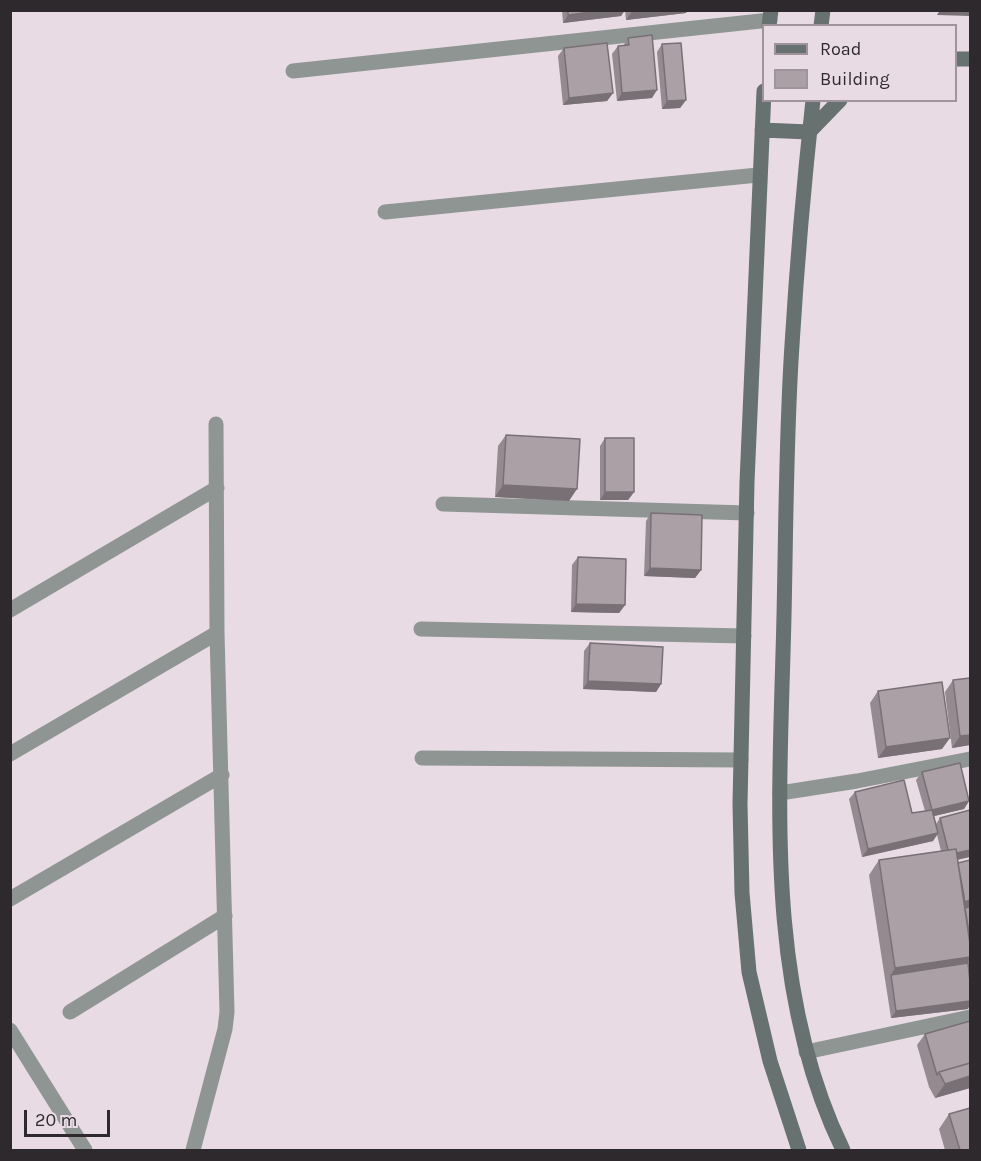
<!DOCTYPE html>
<style>
body{margin:0}
#map{position:relative;width:981px;height:1161px;overflow:hidden;background:#e8dbe3;font-family:Karla,sans-serif}
canvas{display:block}
.frame{position:absolute;inset:0;border:12px solid #2e292c;pointer-events:none}
.legend{position:absolute;left:762px;top:24px;width:195px;height:78px;box-sizing:border-box;background:#e8dbe3;border:2px solid #9e949a;margin:0;padding:8px 10px;list-style:none;font-size:18px;color:#2e292c}
.legend li{display:flex;align-items:center;gap:12px;height:30px}
.legend b{width:30px;border:2px solid #9e949a}
.scale{position:absolute;left:24px;top:1110px;width:86px;height:27px;box-sizing:border-box;border:3px solid #2e292c;border-top:0;padding-left:8px;font-size:18px;line-height:21px;white-space:nowrap;color:#2e292c;-webkit-text-stroke:4px #e8dbe3;paint-order:stroke}
</style>
<div id="map">
<canvas width="981" height="1161"></canvas>
<div class="frame"></div>
<ul class="legend">
<li><b style="height:8px;background:#67716f"></b>Road</li>
<li><b style="height:16px;background:#aca0a7"></b>Building</li>
</ul>
<div class="scale">20 m</div>
</div>
<script>
const ctx = document.querySelector('canvas').getContext('2d');
ctx.lineJoin = 'round';
function stroke(path, color, width, dash) { ctx.strokeStyle = color; ctx.lineWidth = width; ctx.lineCap = dash ? 'butt' : 'round'; ctx.setLineDash(dash || []); ctx.stroke(path); }
function paint(path, color) { ctx.fillStyle = color; ctx.fill(path, 'evenodd'); }
const street = new Path2D(`
 M293,71L770,20
 M385,212L758,175
 M443,504L747,513
 M10,610L217,488
 M421,629L744,636
 M10,754L217,633
 M422,758L741,760
 M780,793L857,781L970,759
 M10,899L222,775
 M70,1012L225,916
 M10,1030L85,1150
 M806,1052L970,1017
 M193,1150L225,1029L227,1012L217,633L216,424`);
const secondary = new Path2D(`
 M769,26L771,10
 M821,26L823,10
 M956,59H970
 M764,91L747,482L740,804L742,893L749,972L770,1061L799,1150
 M813,100C804,182 797,263 792,345C786,435 786,526 784,616C780,794 763,986 843,1150
 M762,130L809,132L840,100`);
const wall = new Path2D(`
 M562,10H625L621,16L563,23Z
 M625,10H688L686,13L626,20Z
 M628,38L652,98L617,101L612,54L618,46H623Z
 M662,44L686,100L680,108L662,109L657,52Z
 M564,48L613,93L607,101L563,105L558,56Z
 M506,435L569,501L495,497L498,446Z
 M605,438L634,492L628,500H600V446Z
 M651,513L701,570L695,578L644,576L646,521Z
 M578,557L625,605L619,613L571,612L572,565Z
 M590,643L661,684L656,692L583,689L584,651Z
 M953,680L970,745L952,748L945,692Z
 M878,691L942,749L878,758L870,703Z
 M922,772L969,801L964,809L934,816L936,824L940,818L958,860L970,907V979L968,1009L891,1018L869,875L879,860L941,851L937,835L933,841L862,857L849,799L855,792L912,813L925,811L916,780Z
 M925,1034L970,1088L935,1098L929,1087L917,1045Z
 M949,1114L970,1150H945L939,1129Z`);
const shadedWall = new Path2D(`
 M605,10H625L621,16L563,23L568,15Z
 M633,10H688L686,13L626,20Z
 M940,10H970V16L937,15Z
 M657,90L652,98L617,101L622,93Z
 M613,93L607,101L563,105L569,98Z
 M686,100L680,108L662,109L667,101Z
 M503,485L577,489L569,501L495,497Z
 M605,492H634L628,500H600Z
 M650,568L701,570L695,578L644,576Z
 M576,604L625,605L619,613L571,612Z
 M588,681L661,684L656,692L583,689Z
 M970,735V745L952,748L960,736Z
 M950,738L942,749L878,758L886,747Z
 M969,801L964,809L926,818L932,810Z
 M938,833L933,841L862,857L868,849Z
 M970,850V857L944,863L949,855Z
 M970,900V907L959,909L965,902Z
 M970,957V959L962,971L891,975L895,968Z
 M970,1001V1005L968,1009L891,1018L896,1011Z
 M970,1076V1088L935,1098L945,1084Z`);
const building = new Path2D(`
 M568,10H605L568,15Z
 M652,35L657,90L622,93L618,46L629,45L628,38Z
 M607,43L613,93L569,98L564,48Z
 M681,43L686,100L667,101L662,44Z
 M506,435L580,439L577,489L503,485Z
 M605,438H634V492H605Z
 M651,513L702,515L701,570L650,568Z
 M578,557L626,559L625,605L576,604Z
 M590,643L663,647L661,684L588,681Z
 M970,678V735L960,736L953,680Z
 M942,682L950,738L886,747L878,691Z
 M960,763L969,801L932,810L922,772Z
 M904,780L912,813L932,810L938,833L868,849L855,792Z
 M970,810V850L957,853L956,849L948,850L940,818Z
 M956,849L970,944V957L895,968L879,860Z
 M970,860V900L965,902L958,863Z
 M970,907V938L965,908Z
 M968,963L970,982V1001L896,1011L891,975Z
 M970,1021V1063L939,1072L937,1075L925,1034Z
 M970,1063V1076L945,1084L939,1072Z
 M970,1108V1150H960L949,1114Z`);
stroke(street, '#8e9593', 15);
stroke(secondary, '#67716f', 15);
paint(wall, '#948a90');
paint(shadedWall, '#787075');
paint(building, '#aca0a7');
stroke(building, '#787075', 1.5);
</script>
